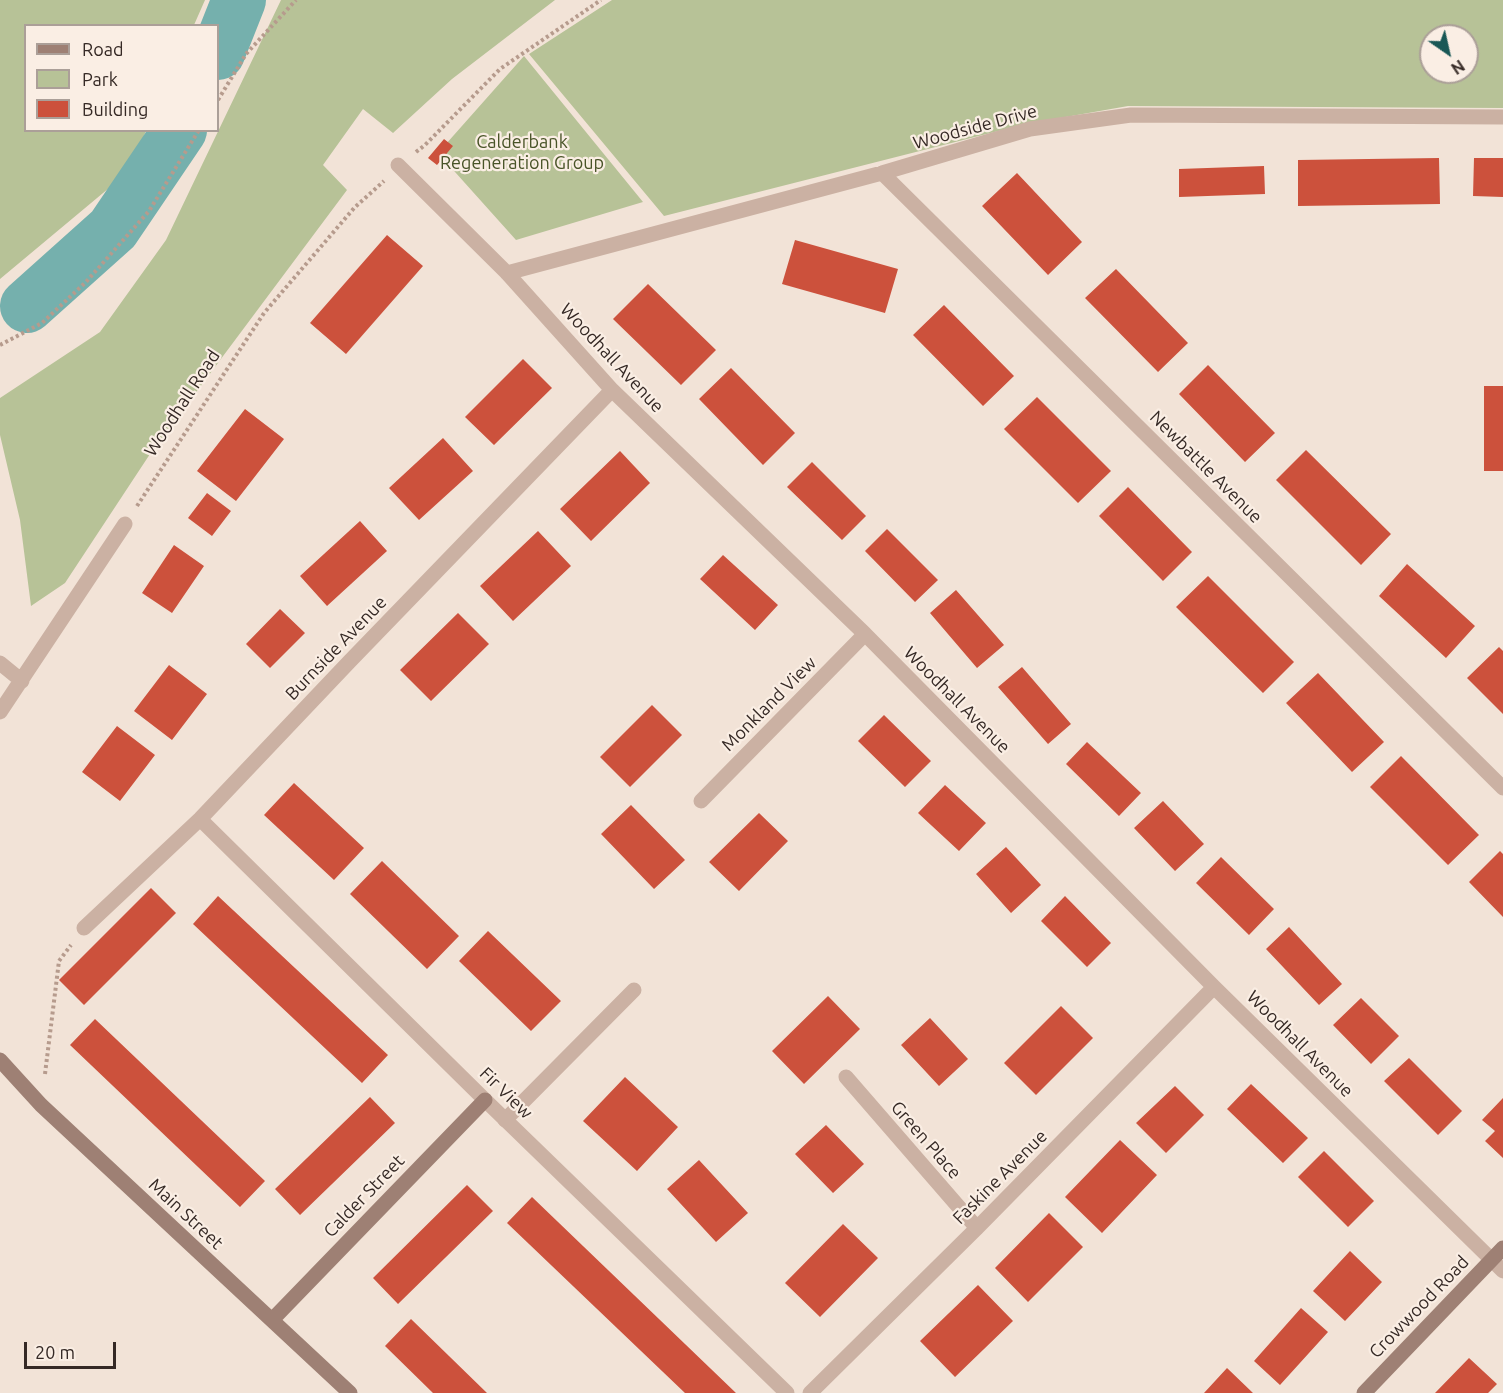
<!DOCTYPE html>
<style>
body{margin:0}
#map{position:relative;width:1503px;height:1393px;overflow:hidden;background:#f2e3d7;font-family:Ubuntu,sans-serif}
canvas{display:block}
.legend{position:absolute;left:24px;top:24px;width:195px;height:108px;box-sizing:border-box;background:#faeee4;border:2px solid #ab9f98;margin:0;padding:8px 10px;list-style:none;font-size:18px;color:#352925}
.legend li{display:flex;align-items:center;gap:12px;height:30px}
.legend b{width:30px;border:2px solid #ab9f98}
.north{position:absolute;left:1419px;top:24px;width:60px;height:60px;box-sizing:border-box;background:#faeee4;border:2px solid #ab9f98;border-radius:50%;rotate:146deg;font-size:16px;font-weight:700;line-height:24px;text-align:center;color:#352925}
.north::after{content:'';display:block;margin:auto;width:21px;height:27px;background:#195856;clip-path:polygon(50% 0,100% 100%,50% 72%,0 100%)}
.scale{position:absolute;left:24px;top:1342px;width:92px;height:27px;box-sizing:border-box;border:3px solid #352925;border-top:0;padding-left:8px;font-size:18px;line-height:21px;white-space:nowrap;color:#352925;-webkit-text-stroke:4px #faeee4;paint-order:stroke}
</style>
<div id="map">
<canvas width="1503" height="1393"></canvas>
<ul class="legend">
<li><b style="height:8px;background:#9e8074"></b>Road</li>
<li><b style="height:16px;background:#b7c297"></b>Park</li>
<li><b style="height:16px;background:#cc513c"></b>Building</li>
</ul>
<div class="north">N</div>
<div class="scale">20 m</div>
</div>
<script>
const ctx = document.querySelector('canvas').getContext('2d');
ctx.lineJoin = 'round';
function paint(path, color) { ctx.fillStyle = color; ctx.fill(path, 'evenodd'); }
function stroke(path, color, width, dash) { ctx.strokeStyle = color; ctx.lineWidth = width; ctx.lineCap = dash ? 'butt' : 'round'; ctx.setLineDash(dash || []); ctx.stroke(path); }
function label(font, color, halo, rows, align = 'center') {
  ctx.font = font + ' Ubuntu,sans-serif'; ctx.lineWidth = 4.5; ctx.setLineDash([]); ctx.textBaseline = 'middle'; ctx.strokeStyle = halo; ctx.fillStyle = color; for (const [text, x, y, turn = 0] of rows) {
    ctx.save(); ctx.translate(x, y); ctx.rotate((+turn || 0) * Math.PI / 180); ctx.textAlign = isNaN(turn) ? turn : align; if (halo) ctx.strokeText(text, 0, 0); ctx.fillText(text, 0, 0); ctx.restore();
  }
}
const green = new Path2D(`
 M0,0H205L194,25L26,26V130L146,131L127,173L0,279Z
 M281,0H555L452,79L393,133L363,109L323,165L347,190L150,454L65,583L31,606L20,520L0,435V398L100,332L166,240Z
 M612,0H1503V108L1128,106L1026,124L664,216L529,54ZM1431,36H1467V72H1431Z
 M524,56L643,202L516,240L438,153Z`);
const river = new Path2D(`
 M218,53L239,0
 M27,306L113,229L180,130`);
const building = new Path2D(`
 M444,139L453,146L437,165L428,158Z
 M1439,158L1440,204L1298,206V160Z
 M1474,158H1503V197L1473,196Z
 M1264,166L1265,194L1179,197V169Z
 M1017,173L1082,242L1048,275L982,206Z
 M387,235L423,266L346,354L310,323Z
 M795,240L898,269L885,313L782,284Z
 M1116,269L1188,343L1158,372L1085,298Z
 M648,284L716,350L681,385L613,319Z
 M944,305L1014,376L983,406L913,335Z
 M523,359L552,388L494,445L465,417Z
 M1208,365L1275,433L1245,462L1179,394Z
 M731,368L795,433L763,465L699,399Z
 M1484,386H1503V471H1484Z
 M1037,397L1111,471L1078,503L1004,429Z
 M245,409L284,439L236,501L197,471Z
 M443,438L473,471L419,520L389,488Z
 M1306,450L1391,534L1361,565L1276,480Z
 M620,451L650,483L591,541L560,509Z
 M812,462L866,516L842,540L787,487Z
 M1128,487L1192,552L1163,581L1099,516Z
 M207,493L231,511L212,536L188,518Z
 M360,521L387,551L327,606L300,576Z
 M887,529L938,580L915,602L865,551Z
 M538,531L571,566L513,621L480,586Z
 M174,545L204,566L172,613L142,593Z
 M723,555L778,605L755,630L700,579Z
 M1407,564L1475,626L1446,658L1379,596Z
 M1208,576L1294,662L1263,693L1176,607Z
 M956,590L1004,645L977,668L930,613Z
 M280,609L305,633L270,668L246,644Z
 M458,613L489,644L431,701L400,670Z
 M1499,647L1503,651V714L1467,678Z
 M169,665L207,694L172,740L134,711Z
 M1022,667L1071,724L1048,744L998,687Z
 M1318,673L1384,742L1352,772L1286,703Z
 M652,705L682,735L630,787L600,757Z
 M884,715L931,761L905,787L858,741Z
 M117,726L155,755L120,801L82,772Z
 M1087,742L1141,793L1119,816L1066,764Z
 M1401,756L1479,835L1448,865L1370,787Z
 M294,783L364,848L334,880L264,815Z
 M945,785L986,823L959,851L918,813Z
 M1163,801L1204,844L1175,871L1134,828Z
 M631,805L685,860L654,889L601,834Z
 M759,813L788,841L739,891L709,862Z
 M1006,847L1041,885L1011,913L976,874Z
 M1500,851L1503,854V917L1469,882Z
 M1221,857L1274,909L1249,935L1196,883Z
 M382,861L459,936L427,969L350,894Z
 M151,888L176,913L84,1005L59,980Z
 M218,896L388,1055L362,1083L193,924Z
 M1065,896L1111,943L1087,967L1041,921Z
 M1289,927L1342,984L1319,1005L1266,949Z
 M488,931L561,1001L531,1031L459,961Z
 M828,996L860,1029L804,1084L772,1051Z
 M1361,998L1399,1036L1371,1064L1333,1025Z
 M1061,1006L1093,1038L1036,1095L1004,1063Z
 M930,1018L968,1059L939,1086L901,1045Z
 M95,1019L265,1181L240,1207L70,1045Z
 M1409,1058L1462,1111L1438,1135L1384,1081Z
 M625,1077L678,1127L637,1171L583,1121Z
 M1251,1084L1308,1138L1283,1163L1227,1109Z
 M1175,1086L1204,1115L1166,1153L1136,1123Z
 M370,1097L395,1123L300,1215L275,1189Z
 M1503,1098V1158L1485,1141L1495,1131L1482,1120Z
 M826,1125L864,1164L833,1193L795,1154Z
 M1120,1140L1157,1175L1102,1233L1065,1197Z
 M1324,1151L1374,1201L1348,1227L1298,1177Z
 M699,1160L748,1213L716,1242L667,1189Z
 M467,1185L493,1211L398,1304L373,1278Z
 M532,1197L736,1393H685L507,1223Z
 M1049,1213L1083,1247L1028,1302L995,1268Z
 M843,1224L878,1258L820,1317L785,1283Z
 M1350,1251L1382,1282L1345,1321L1313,1291Z
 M978,1285L1013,1321L955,1377L920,1341Z
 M1301,1308L1328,1332L1280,1385L1254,1361Z
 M411,1319L487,1393H433L385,1346Z
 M1469,1358L1497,1384L1488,1393H1435Z
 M1227,1368L1253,1393H1204Z`);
const path = new Path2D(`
 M218,100L246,54L296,0
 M416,152L425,145L500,69L601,0
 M0,345L42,323L86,282L149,211L199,130
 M137,506L264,313L355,207L384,181
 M45,1074L59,961L71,945`);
const lane = new Path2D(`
 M505,1120L634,990`);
const street = new Path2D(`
 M398,165L507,273L612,390L865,634L1214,987L1503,1271
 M882,173L1503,788
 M507,273L882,173L1030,129L1131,115L1503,117
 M0,663L22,681
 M0,712L125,524
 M701,801L865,634
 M200,819L485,1100L787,1393
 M84,928L200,819L349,662L612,390
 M846,1077L977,1228
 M810,1393L977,1228L1214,987`);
const secondary = new Path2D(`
 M0,1060L41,1105L350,1393
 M272,1320L485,1100
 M1364,1393L1503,1248`);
const streetNames = [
 ["Woodside Drive",975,127,-15],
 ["Woodhall Avenue",612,358,47],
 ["Woodhall Road",182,403,-57],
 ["Newbattle Avenue",1206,467,45],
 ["Burnside Avenue",336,648,-46],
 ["Woodhall Avenue",957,700,45],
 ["Monkland View",769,704,-45],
 ["Woodhall Avenue",1300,1044,45],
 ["Fir View",506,1093,44],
 ["Green Place",926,1140,49],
 ["Faskine Avenue",1000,1177,-45],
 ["Calder Street",364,1196,-46],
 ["Main Street",186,1214,43],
 ["Crowwood Road",1419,1307,-46]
];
const parkNames = [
 ["Calderbank",522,142],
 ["Regeneration Group",522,163]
];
paint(green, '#b7c297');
stroke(river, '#75b0ad', 54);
paint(building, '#cc513c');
stroke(path, '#b69b8d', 4, [3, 3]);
stroke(lane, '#cbb1a3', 15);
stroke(street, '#cbb1a3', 15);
stroke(secondary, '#9e8074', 15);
label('18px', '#352925', '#faeee4', streetNames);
label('18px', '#495428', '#faeee4', parkNames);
</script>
